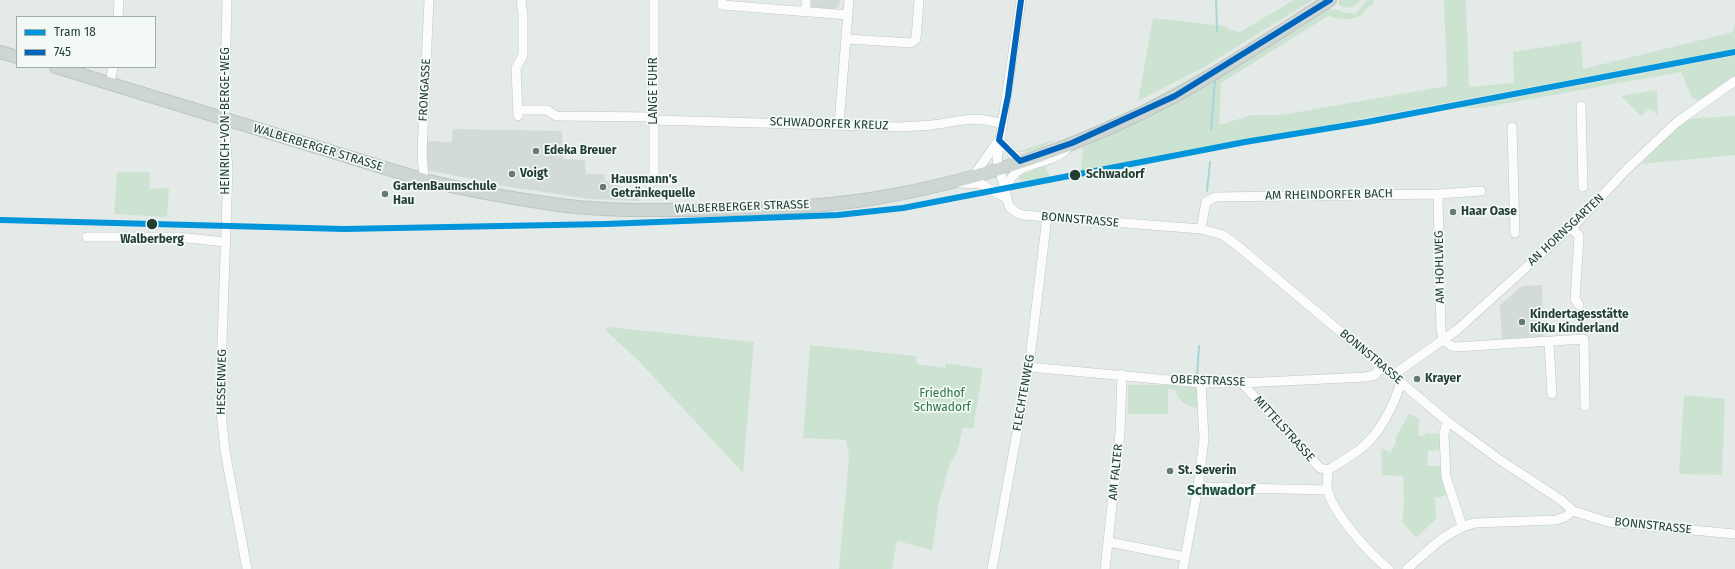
<!DOCTYPE html>
<meta charset="utf-8">
<style>
body{margin:0}
#map{position:relative;width:1735px;height:569px;overflow:hidden;background:#e4eae7;font-family:"Fira Sans",sans-serif}
canvas{display:block}
.legend{position:absolute;left:16px;top:16px;width:140px;height:52px;box-sizing:border-box;background:#f3f9f5;border:1px solid #9faea7;margin:0;padding:5px 7px;list-style:none;font-size:12px;color:#223e33}
.legend li{display:flex;align-items:center;gap:8px;height:20px}
.legend b{width:20px;border:1px solid #9faea7}
</style>
<div id="map">
<canvas width="1735" height="569"></canvas>
<ul class="legend">
<li><b style="height:5px;background:#0095da"></b>Tram 18</li>
<li><b style="height:5px;background:#0065bd"></b>745</li>
</ul>
</div>
<script>
const ctx = document.querySelector('canvas').getContext('2d');
ctx.lineJoin = 'round';
function paint(path, color) { ctx.fillStyle = color; ctx.fill(path, 'evenodd'); }
function stroke(path, color, width, dash) { ctx.strokeStyle = color; ctx.lineWidth = width; ctx.lineCap = dash ? 'butt' : 'round'; ctx.setLineDash(dash || []); ctx.stroke(path); }
function label(font, color, halo, rows, align = 'center') {
  ctx.font = font + ' "Fira Sans",sans-serif'; ctx.lineWidth = 3.5; ctx.setLineDash([]); ctx.textBaseline = 'middle'; ctx.strokeStyle = halo; ctx.fillStyle = color; for (const [text, x, y, turn = 0] of rows) {
    ctx.save(); ctx.translate(x, y); ctx.rotate((+turn || 0) * Math.PI / 180); ctx.textAlign = isNaN(turn) ? turn : align; if (halo) ctx.strokeText(text, 0, 0); ctx.fillText(text, 0, 0); ctx.restore();
  }
}
const built = new Path2D(`
 M809,0H840L839,6L833,10L809,7Z
 M453,129L562,131L563,159L585,160L586,174H605V181L613,182L641,201L590,199L510,187L428,170L425,141L452,142Z
 M1542,285L1543,340L1502,343L1500,305L1522,286Z`);
const green = new Path2D(`
 M1294,0H1313L1204,67L1138,101L1153,18L1225,26L1230,30L1240,32Z
 M1317,0H1321L1235,54H1232Z
 M1339,0H1360C1354,9 1347,10 1338,4Z
 M1367,0H1374L1373,4C1367,7 1365,12 1361,15C1351,22 1339,19 1328,16L1221,83L1219,125L1252,115H1281L1447,86L1444,0H1466L1469,87L1514,83L1513,52L1581,41L1583,69L1733,32L1735,21V49L1081,171L1083,147L1183,96L1323,9C1335,6 1343,15 1356,13Z
 M1735,56V79L1700,102L1692,98L1681,72L1480,108H1459Z
 M1223,60L1222,62L1143,107L1142,105Z
 M1657,90L1658,115L1650,108L1641,116L1621,96Z
 M1138,107L1139,109L1104,124V122Z
 M1735,116V155L1641,164L1684,119Z
 M1057,139C1045,146 1031,153 1017,152Z
 M1041,167H1046L1050,178L1019,181L1021,175Z
 M117,172H150L149,189L169,188L167,217L114,214Z
 M608,327L754,342L743,473L638,360L606,331Z
 M810,345L916,356L917,364L945,368L946,363L983,369L973,429L963,427L957,453L950,464L939,502L932,550L897,541L892,569H839L849,456L846,440L803,438Z
 M1171,383L1195,387L1197,390L1199,408C1187,407 1179,402 1175,390L1168,389V414H1128V385H1168Z
 M1684,395L1725,399L1722,475L1679,474Z
 M1409,414L1420,419L1418,435L1424,436L1426,433L1442,434V450L1428,451L1427,466H1442L1450,494L1435,498L1436,519L1416,538L1402,522L1404,504L1403,476L1382,475L1381,448L1390,453L1396,443L1395,439Z`);
const stream = new Path2D(`
 M1216,0L1217,31
 M1211,129L1215,80
 M1207,191L1210,162
 M1197,376L1199,346`);
const minor = new Path2D(`
 M227,0L224,120L228,169L220,402L225,451L247,569
 M722,0V5L848,15
 M1021,0L997,159L1009,206L1017,213L1023,215L1201,229L1223,235L1238,246L1447,421L1500,460L1561,500L1573,511L1608,522L1735,534
 M806,11V0
 M118,17L119,0
 M847,39L911,43L916,39L919,0
 M110,83L113,67
 M1581,106L1583,187
 M518,110H547L556,116L654,117
 M518,116L516,68L523,55V15L521,0
 M654,120L901,127C911,126 922,126 932,125C962,121 972,115 1003,124
 M839,124L849,0
 M1512,127L1515,233
 M999,140L1020,161
 M974,175L998,141
 M424,180L422,153L429,0
 M654,181V0
 M959,183L981,184L1006,198
 M1004,189C1009,181 1014,172 1023,168C1042,159 1055,163 1070,145
 M1438,194L1441,331C1444,340 1445,344 1455,347L1584,339L1585,406
 M1572,228L1579,236L1575,299L1579,305
 M1201,229L1206,202L1215,197L1438,194L1481,191
 M87,237H178L225,242
 M1549,342L1552,394
 M1029,367L1201,383H1242L1366,377L1375,375L1382,366
 M1393,375L1457,330L1564,233L1572,228L1626,170L1677,122L1735,81
 M1242,383L1320,468L1328,470
 M1447,421L1444,434L1446,477L1462,526
 M1328,470C1328,477 1326,485 1328,492C1335,515 1370,555 1389,569
 M1328,470C1338,464 1349,457 1359,450C1379,435 1394,406 1401,382
 M1198,487L1328,490
 M1109,542L1185,557
 M992,569L1029,367L1047,217
 M1105,569L1120,433L1122,374
 M1183,569L1198,487L1204,439L1201,383
 M1407,569C1428,551 1448,529 1475,523L1556,520L1565,517L1573,511`);
const major = new Path2D(`
 M0,52L17,57
 M56,67L424,180C466,190 509,198 552,204C599,211 647,210 695,210C756,209 817,208 877,198C979,181 1084,145 1175,96C1228,67 1279,32 1330,0`);
const bus1 = new Path2D(`
 M1021,0L1008,96L999,140L1020,161L1072,143L1175,96L1330,0`);
const tram1 = new Path2D(`
 M0,220L344,229L606,224L838,215L903,208L1245,142L1367,122L1735,52`);
const markers = [
 [536,151,4,"#667a72"],
 [512,174,4,"#667a72"],
 [1075,175,6,"#223e33"],
 [603,187,4,"#667a72"],
 [385,194,4,"#667a72"],
 [1453,212,4,"#667a72"],
 [152,224,6,"#223e33"],
 [1522,322,4,"#667a72"],
 [1417,379,4,"#667a72"],
 [1170,471,4,"#667a72"]
];
const streetNames = [
 ["FRONGASSE",425,90,-87],
 ["LANGE FUHR",654,91,-90],
 ["HEINRICH-VON-BERGE-WEG",226,121,-90],
 ["SCHWADORFER KREUZ",829,124,2],
 ["WALBERBERGER STRASSE",318,148,17],
 ["AM RHEINDORFER BACH",1329,195,-1],
 ["WALBERBERGER STRASSE",742,207,-2],
 ["BONNSTRASSE",1080,220,5],
 ["AN HORNSGARTEN",1566,230,-43],
 ["AM HOHLWEG",1440,267,-91],
 ["BONNSTRASSE",1371,357,40],
 ["OBERSTRASSE",1208,381,2],
 ["HESSENWEG",222,382,-89],
 ["FLECHTENWEG",1024,393,-80],
 ["MITTELSTRASSE",1284,429,48],
 ["AM FALTER",1116,472,-84],
 ["BONNSTRASSE",1653,526,6]
];
const poiNames = [
 ["Edeka Breuer",544,151],
 ["Voigt",520,174],
 ["Hausmann's",611,180],
 ["Getränkequelle",611,194],
 ["GartenBaumschule",393,187],
 ["Hau",393,201],
 ["Haar Oase",1461,212],
 ["Kindertagesstätte",1530,315],
 ["KiKu Kinderland",1530,329],
 ["Krayer",1425,379],
 ["St. Severin",1178,471]
];
const stopNames = [
 ["Schwadorf",1086,175],
 ["Walberberg",152,240,"center"]
];
const parkNames = [
 ["Friedhof",942,394],
 ["Schwadorf",942,408]
];
const quarterNames = [
 ["Schwadorf",1221,491]
];
paint(built, '#d2dbd7');
paint(green, '#cde3d2');
stroke(stream, '#a5d6d8', 2);
stroke(minor, '#c1c7c4', 10);
stroke(major, '#bdc6c2', 14);
stroke(minor, '#fbfcfb', 9);
stroke(major, '#ced6d3', 12);
stroke(bus1, '#0065bd', 6);
stroke(tram1, '#0095da', 6);
for (const [x, y, r, color] of markers) { const dot = new Path2D(); dot.arc(x, y, r, 0, 2 * Math.PI); ctx.fillStyle = color; ctx.fill(dot); stroke(dot, '#f3f9f5', 1.5); }
label('12px', '#223e33', '#f3f9f5', streetNames);
label('bold 12px', '#223e33', '#f3f9f5', poiNames, 'left');
label('bold 12px', '#223e33', '#f3f9f5', stopNames, 'left');
label('12px', '#2c7541', '#f3f9f5', parkNames);
label('bold 14px', '#1d503f', '#f3f9f5', quarterNames);
</script>
